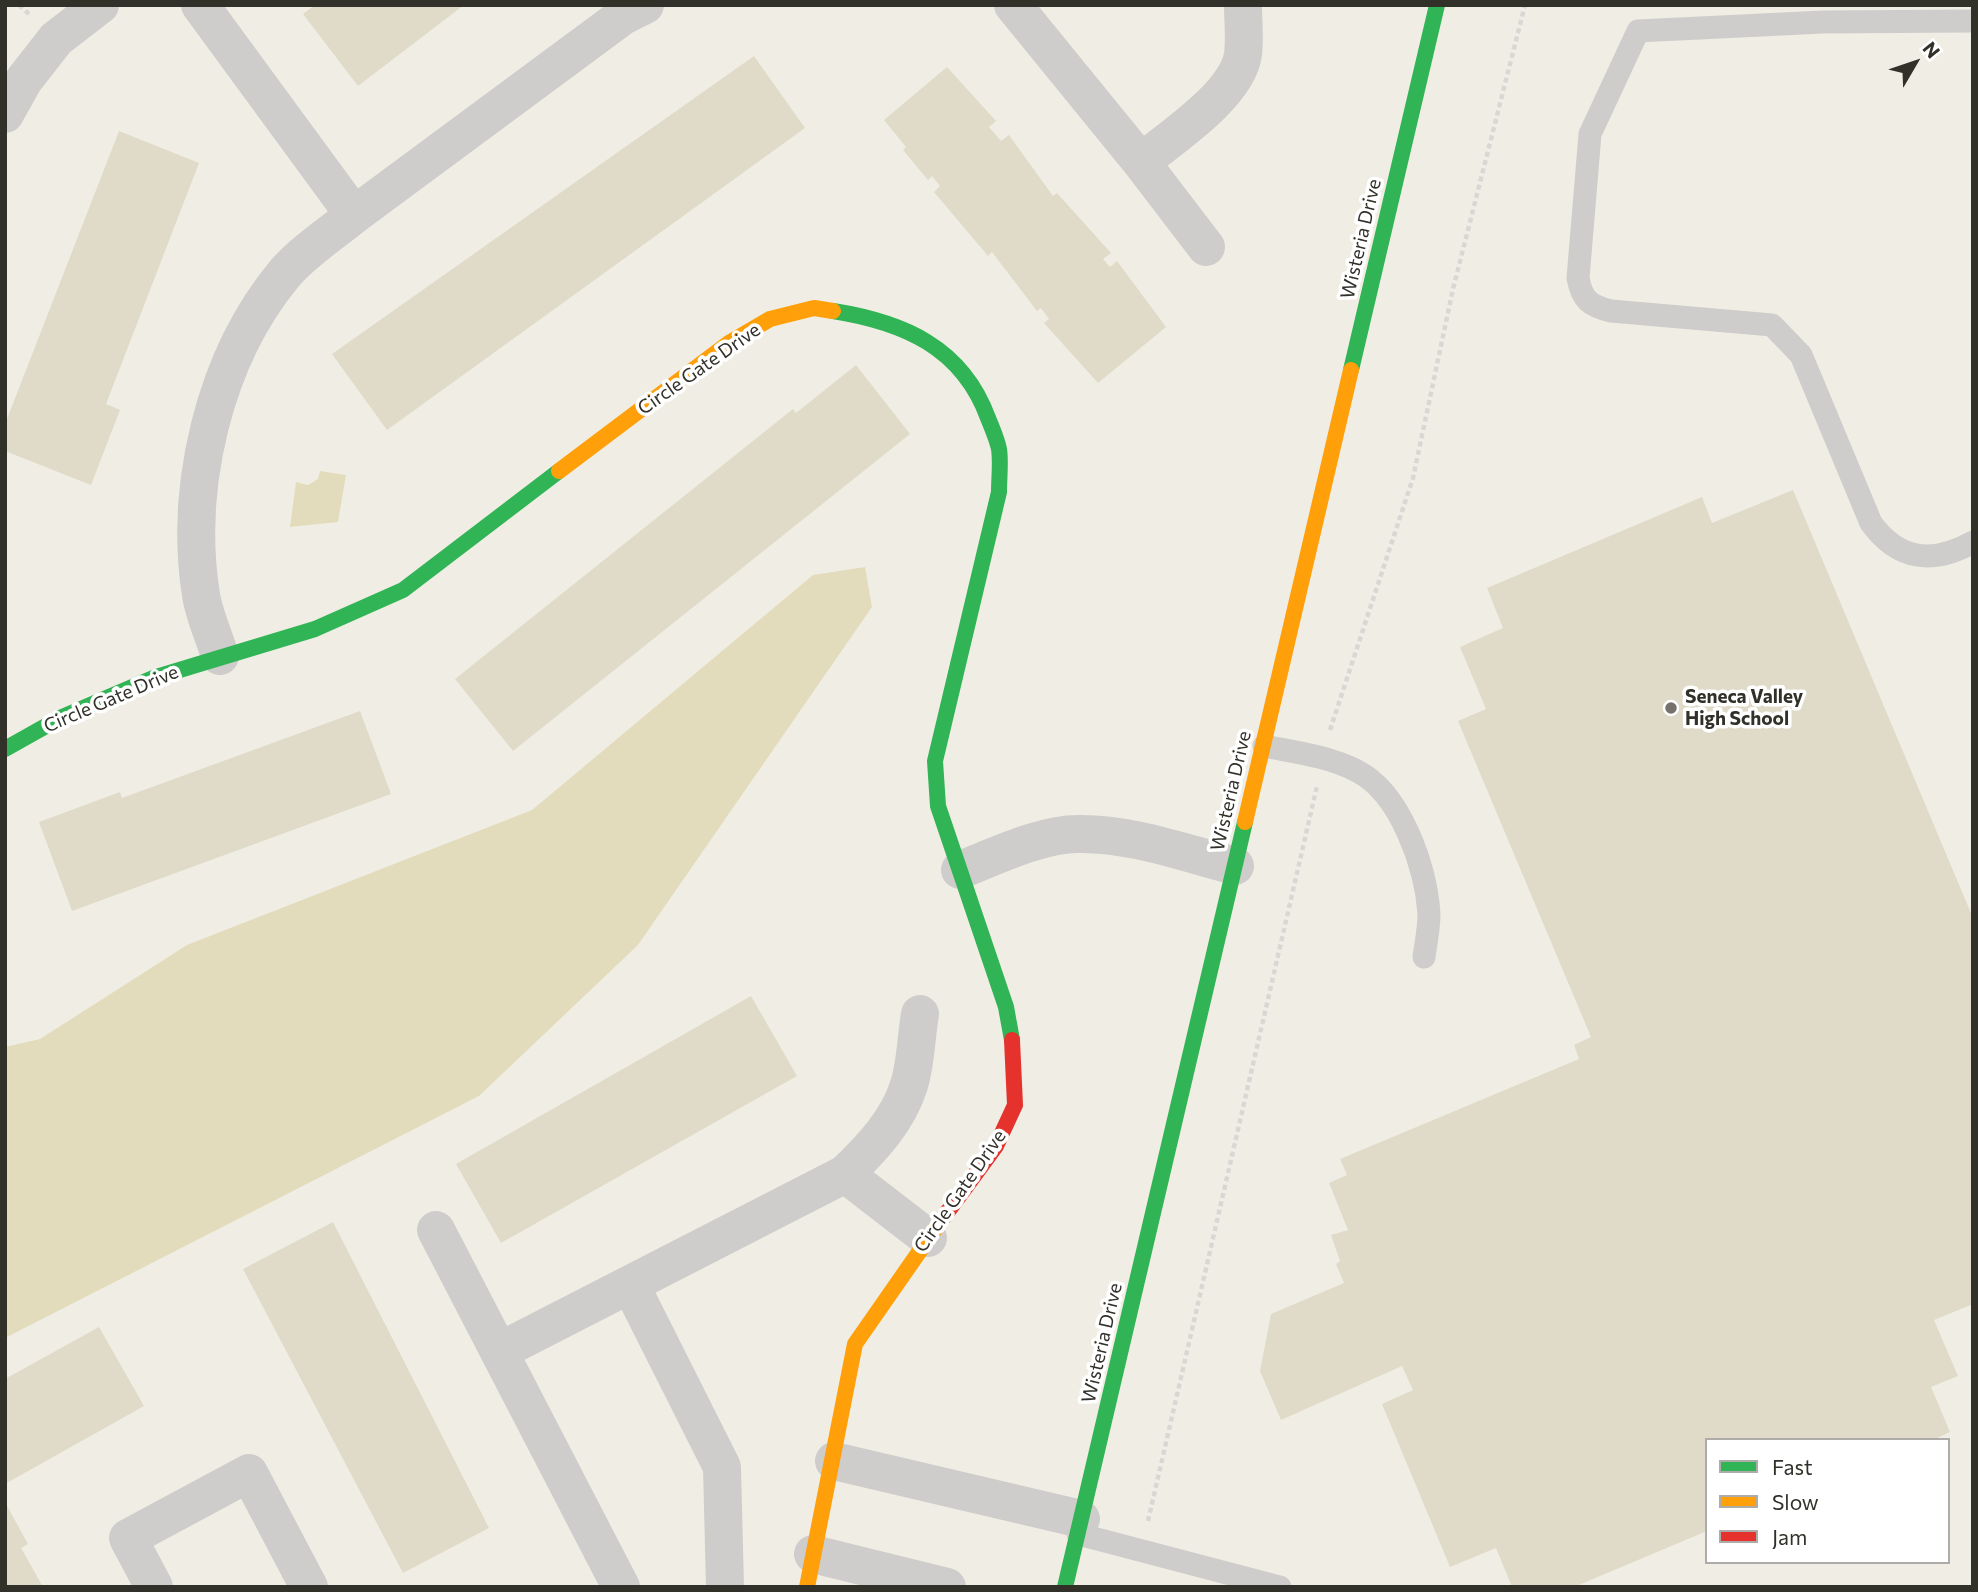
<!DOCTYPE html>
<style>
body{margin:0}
#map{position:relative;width:1978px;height:1592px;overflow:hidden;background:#f0eee4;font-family:Commissioner,sans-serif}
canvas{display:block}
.frame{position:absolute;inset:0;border:7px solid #313029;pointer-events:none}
.legend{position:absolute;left:1705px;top:1438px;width:245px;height:126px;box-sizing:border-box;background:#fff;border:2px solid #adaca9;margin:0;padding:9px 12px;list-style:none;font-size:21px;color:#313029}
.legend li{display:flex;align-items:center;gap:14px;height:35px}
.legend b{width:35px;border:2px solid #adaca9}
.north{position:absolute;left:1880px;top:28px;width:70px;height:70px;-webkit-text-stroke:5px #fff;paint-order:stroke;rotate:51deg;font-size:19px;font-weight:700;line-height:28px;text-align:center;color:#313029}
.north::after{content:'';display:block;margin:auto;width:24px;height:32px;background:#313029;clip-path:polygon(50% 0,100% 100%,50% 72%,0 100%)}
</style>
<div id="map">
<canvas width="1978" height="1592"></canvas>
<div class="frame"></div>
<ul class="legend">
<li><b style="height:9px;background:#30b455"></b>Fast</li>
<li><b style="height:9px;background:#ff9f0a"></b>Slow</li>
<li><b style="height:9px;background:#e5322d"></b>Jam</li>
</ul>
<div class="north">N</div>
</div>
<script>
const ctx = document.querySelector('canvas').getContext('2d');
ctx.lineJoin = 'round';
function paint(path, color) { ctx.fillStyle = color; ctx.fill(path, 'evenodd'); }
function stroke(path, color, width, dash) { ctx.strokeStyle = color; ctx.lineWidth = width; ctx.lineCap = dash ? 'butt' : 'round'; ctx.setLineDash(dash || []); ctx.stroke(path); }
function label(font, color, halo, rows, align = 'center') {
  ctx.font = font + ' Commissioner,sans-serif'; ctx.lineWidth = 7; ctx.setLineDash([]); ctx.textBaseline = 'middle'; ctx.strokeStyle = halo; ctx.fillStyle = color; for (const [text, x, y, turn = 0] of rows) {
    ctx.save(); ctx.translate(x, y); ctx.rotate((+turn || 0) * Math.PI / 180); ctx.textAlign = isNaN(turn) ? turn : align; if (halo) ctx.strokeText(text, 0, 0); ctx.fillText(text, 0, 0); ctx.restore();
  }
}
const green = new Path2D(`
 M320,471L346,475L338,522L290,527L296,482L308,485L318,479Z
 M865,567L872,607L638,945L479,1096L5,1338V1047L40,1039L187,945L532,810L813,575Z`);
const building = new Path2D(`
 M315,5H464L358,86L303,14Z
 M754,56L805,128L387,430L332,354Z
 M947,67L996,121L989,127L1001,141L1009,135L1053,196L1057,193L1111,253L1103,259L1110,267L1117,261L1166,327L1098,383L1044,323L1049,319L1041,308L1037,311L992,252L988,256L934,192L940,186L932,176L928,180L903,150L906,147L884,120Z
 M119,131L199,163L106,404L120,410L91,485L5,451V424Z
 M856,365L910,434L513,751L455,679L793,409L796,413Z
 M1793,490L1973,918V1304L1934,1320L1958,1376L1931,1387L1950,1432L1933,1440H1707V1531L1574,1587H1512L1496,1548L1450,1567L1382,1404L1413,1390L1402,1366L1281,1420L1260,1371L1271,1314L1344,1283L1336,1264L1340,1261L1331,1235L1348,1230L1329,1183L1347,1175L1340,1159L1579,1059L1574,1045L1591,1037L1458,721L1486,709L1460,647L1503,628L1487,588L1702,497L1712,523Z
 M360,711L391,794L72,911L39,822L120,792L122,798Z
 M751,996L797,1076L501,1243L456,1164Z
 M333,1222L489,1528L403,1573L243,1269Z
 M99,1327L144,1406L5,1484V1379Z
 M5,1502L28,1544L21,1548L43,1587H5Z`);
const path = new Path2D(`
 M19,5L29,14
 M1330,730L1413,478L1453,289L1525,5
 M1148,1521L1317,786`);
const lane = new Path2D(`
 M1973,21L1823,22L1638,31L1590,134L1578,278C1582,300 1590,306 1611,311L1772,325L1801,355L1871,523C1898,560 1932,565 1973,542
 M1264,746C1294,752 1329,756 1357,771C1401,793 1426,868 1429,914C1429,928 1426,943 1424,957
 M1078,1534L1280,1587`);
const street = new Path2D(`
 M200,5L354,215C332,233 304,251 285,273C214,358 184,487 201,595C204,615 214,636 220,656
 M1013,5L1141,162C1171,138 1238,94 1243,54C1245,38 1243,21 1243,5
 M5,114L24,80L56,39L100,5
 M1141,162L1206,247
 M354,215L623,16L645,5
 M960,870C994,857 1040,834 1078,834C1131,833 1184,853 1235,866
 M845,1174L928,1238
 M436,1230L621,1587
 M631,1286L722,1467L725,1587
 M500,1351L845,1174C871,1149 898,1121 909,1085C916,1063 916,1037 920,1014
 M834,1461L1081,1519
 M813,1554L947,1587
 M154,1587L128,1538L249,1473L309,1587`);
const fast = new Path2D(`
 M833,311C903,322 962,347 988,418C992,428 997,439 999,449C1001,462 999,478 999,492L935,761L938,806L1006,1007L1012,1040
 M1351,370L1437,5
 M5,749L62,717L153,678L315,629L403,590L559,471
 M1065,1587L1245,822`);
const slow = new Path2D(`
 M559,471L729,343L770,319L814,308L833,311
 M1245,822L1351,370
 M807,1587L855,1344L940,1222`);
const jam = new Path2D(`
 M940,1222L996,1146L1015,1105L1012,1040`);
const markers = [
 [1671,708,7,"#74726a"]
];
const streetNames = [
 ["Wisteria Drive",1361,239,-77],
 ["Circle Gate Drive",699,369,-35],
 ["Circle Gate Drive",111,699,-23],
 ["Wisteria Drive",1231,791,-77],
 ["Circle Gate Drive",960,1191,-55],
 ["Wisteria Drive",1102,1343,-77]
];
const poiNames = [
 ["Seneca Valley",1685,697],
 ["High School",1685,719]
];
paint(green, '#e3dcbc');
paint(building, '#dfdbc8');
stroke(path, '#d8d7d4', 4.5, [5, 3.5]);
stroke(lane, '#cecdcb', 23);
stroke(street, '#cecdcb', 38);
stroke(fast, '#30b455', 16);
stroke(slow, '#ff9f0a', 16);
stroke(jam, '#e5322d', 16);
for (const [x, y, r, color] of markers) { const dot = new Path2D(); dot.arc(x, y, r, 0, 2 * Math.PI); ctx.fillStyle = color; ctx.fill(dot); stroke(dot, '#fff', 2.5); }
label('19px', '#313029', '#fff', streetNames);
label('bold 19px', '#313029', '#fff', poiNames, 'left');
</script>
